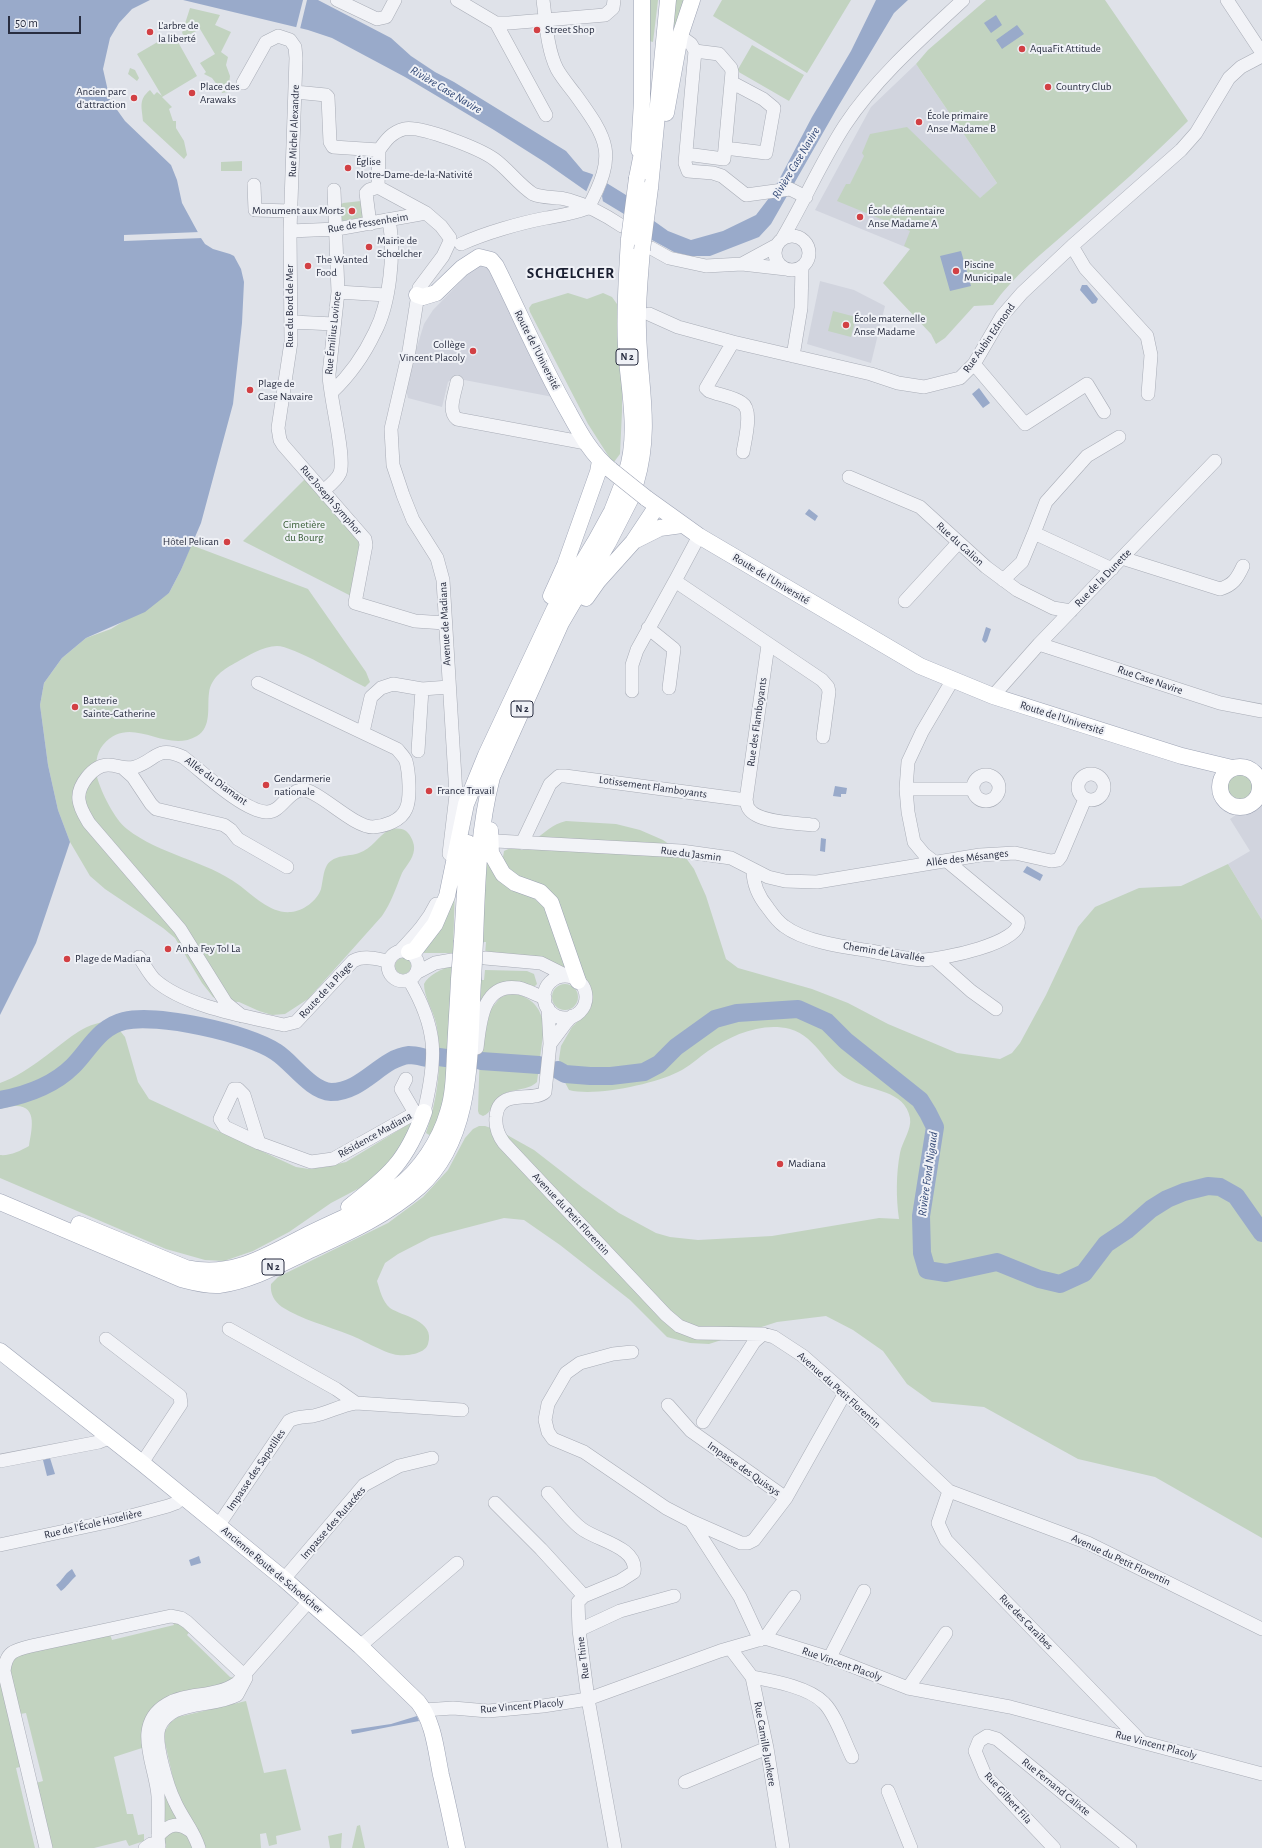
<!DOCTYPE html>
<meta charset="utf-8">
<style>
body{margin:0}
#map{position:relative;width:1262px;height:1848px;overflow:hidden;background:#dfe2e9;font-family:"Alegreya Sans",sans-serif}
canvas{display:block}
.scale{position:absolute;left:8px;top:16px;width:73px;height:18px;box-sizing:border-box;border:2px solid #282d40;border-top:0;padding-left:5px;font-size:12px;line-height:14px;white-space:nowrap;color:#282d40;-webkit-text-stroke:3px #eff1f6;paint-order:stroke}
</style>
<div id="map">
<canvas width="1262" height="1848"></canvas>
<div class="scale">50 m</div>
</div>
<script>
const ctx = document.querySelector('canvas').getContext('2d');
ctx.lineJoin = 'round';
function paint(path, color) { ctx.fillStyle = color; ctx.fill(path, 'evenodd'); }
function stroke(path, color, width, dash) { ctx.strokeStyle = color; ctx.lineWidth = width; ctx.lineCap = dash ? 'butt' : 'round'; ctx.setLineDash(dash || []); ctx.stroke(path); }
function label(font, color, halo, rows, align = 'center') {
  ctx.font = font + ' "Alegreya Sans",sans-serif'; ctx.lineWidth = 4; ctx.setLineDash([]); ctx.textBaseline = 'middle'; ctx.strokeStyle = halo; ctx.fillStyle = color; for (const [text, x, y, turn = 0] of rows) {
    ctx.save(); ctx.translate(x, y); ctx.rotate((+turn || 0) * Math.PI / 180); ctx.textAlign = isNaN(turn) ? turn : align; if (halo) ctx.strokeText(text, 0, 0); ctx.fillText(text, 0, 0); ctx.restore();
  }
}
const built = new Path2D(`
 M916,64L997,183L920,253L815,210L871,107Z
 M477,265H484L489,269L553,397L454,378L448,382L442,407L408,398L405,386L424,324L433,310Z
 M820,281L854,290L885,306L871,363L807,344Z
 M1262,787V920L1228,864L1250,851L1230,819L1254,802Z`);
const green = new Path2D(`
 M649,0H658L653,42L649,41Z
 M672,0H684L672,48Z
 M722,0H851L807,73L713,16Z
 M986,0H1105L1188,121C1150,159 1111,193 1071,228C1044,252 1014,275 993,305L974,306L945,338L936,344L931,334L883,283L910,249L904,246L910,231L837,201L846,184H850L864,156L862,153L870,134L907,127L980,198L997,183L916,64L928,50Z
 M190,8L220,15L215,25L231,32L221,52L228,57L226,65L230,76L228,92L222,93L220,86H218L212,78L204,74L206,72L200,63L215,54L200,29L185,37L182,33Z
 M173,33L197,76L162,97L172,107L169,109L173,121H176V128L184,141L187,155L184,159L143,121C142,107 138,100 150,90L154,95L157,92L162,96L137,54Z
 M752,45L804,75L789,101L737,71Z
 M130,68L135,70L139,78L137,81L128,74Z
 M242,161V171H221V162Z
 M361,201L364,217L343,221L341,219L340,205L343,203Z
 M568,293L587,299L603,293L612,297L617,304L622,377V411L620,454L614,462L611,460L588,424L530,312L529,308L532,304Z
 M833,311L856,317L851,337L828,331Z
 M305,479L364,543L353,597L243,541Z
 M191,545L308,589L366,672L370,682L365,687L363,686C345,677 293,646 277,646C263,646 248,656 237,662C224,669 211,677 209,693C207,707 212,727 197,736C165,755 131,712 103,745C96,753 95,766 97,777C101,792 115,820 127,829C160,855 205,860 239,885C254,896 271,914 291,912C303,911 317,901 321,889C323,881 323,872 327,865C335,854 348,857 359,853C372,849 378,836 389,830C395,828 401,828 406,831C411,835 415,844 414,850C413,859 406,866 402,873C396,888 391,903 382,916L308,999L285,1014L272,1015L259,1011L239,1002L220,1001L213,997L202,983L175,938L163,928L105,889L90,876L70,842L58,810L48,765L40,705L44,683L62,658L86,638L111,629L169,593L181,570Z
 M1224 787a16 16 0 1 1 32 0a16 16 0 1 1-32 0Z
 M566,821L616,824L640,830L663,840L683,854L694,869L706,896L726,959L738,968L812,989L848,1003L888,1024L957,1053L1000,1059L1012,1053L1020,1043L1046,995L1078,927L1095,907L1139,888L1181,886L1228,864L1262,920V1538L1155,1477L1078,1459L984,1407L932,1402L907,1384L883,1351L853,1330L826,1316L777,1322L709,1344L690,1343L667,1337L630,1300L560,1245L524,1220L504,1218L431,1237L398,1254L385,1263L377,1281C380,1290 382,1301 390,1308C401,1316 436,1320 428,1344C425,1354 407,1356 398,1355C386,1354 363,1340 350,1335C328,1326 302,1320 282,1307C274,1301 270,1294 271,1284L278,1277L388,1223L423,1197L448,1170L465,1138L473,1129L479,1126H485L500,1131L534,1150L583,1188L619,1213L656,1233L670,1237L698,1240L772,1236L879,1218L899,1219C896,1198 896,1174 900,1153C902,1142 912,1129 910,1118C905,1090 871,1091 852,1081C826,1069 818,1037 790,1029C761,1022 732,1035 708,1051C698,1058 689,1067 678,1072C654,1084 595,1097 569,1090L561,1075L559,1059L561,1046L572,1027L590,1009L593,998L592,992L581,971L565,924L505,864L503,857L504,851C514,846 525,845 534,840C545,833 552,824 566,821Z
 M485,855L546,909L570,969L485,955L486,942H482Z
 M455,884L453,953H424L422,950Z
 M395 966a8 8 0 1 1 16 0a8 8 0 1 1-16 0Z
 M452,966L448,1079L441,1111L431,1136L426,1133C438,1098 443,1059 436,1023C433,1010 424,997 424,984C428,975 443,968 452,966Z
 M485,970L527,971L534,974L537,984L534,987L516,984L478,1013L479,980H484Z
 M552 997a13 13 0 1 1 26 0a13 13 0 1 1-26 0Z
 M517,994C534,1000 541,1008 544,1027L537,1082C528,1091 513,1088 502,1095C494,1100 492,1113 483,1116L479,1114L478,1111L480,1048L490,1010L500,998L506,995Z
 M104,1022L117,1027L125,1037L138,1082L149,1099L296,1167L309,1169L325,1167L346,1162L417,1119L393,1162L369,1183L331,1203L289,1232L253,1251L224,1261L205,1260L166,1249L0,1178V1155C10,1156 20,1151 29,1146C31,1132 39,1105 15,1106C11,1106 5,1108 0,1109V1083C15,1078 31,1067 43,1058C62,1045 80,1025 104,1022Z
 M172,1620L192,1629L187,1635L230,1677L235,1678L147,1717L143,1727L142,1748L114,1757L127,1814H133L138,1835L144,1834V1841L129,1846L126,1840L94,1848H51L36,1783L43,1781L26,1713L20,1714L9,1670L15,1656L110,1634L112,1640L174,1625Z
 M0,1672L23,1766L16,1768L35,1848H0Z
 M246,1701L264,1773L286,1769L301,1830L276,1836L277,1844L269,1846L266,1833L260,1834L261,1848H202L175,1787L163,1734L171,1722L178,1717Z
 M156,1726L182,1823L162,1828Z
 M360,1825L365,1848H352L357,1826Z
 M171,1829L186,1832L192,1848H162L164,1833Z
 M342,1833L341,1848H330L328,1836Z`);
const water = new Path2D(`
 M0,0H150L132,9L119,23L110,38L103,69L110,100L125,121L171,165L177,180L182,203L201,238L205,244L213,249L230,254L234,256L241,269L244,282L242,323L233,404L201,523L181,570L169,593L145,612L86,638L62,658L44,683L40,705L48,765L58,810L70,842L36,943L0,1015Z
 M183,0H318L391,38L411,56L435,72L454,82L566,151L583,171L592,174L626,195L654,221L668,231L691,240L723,231L756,215L769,198L781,176L812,117L851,51L876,0H908L894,13L836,110L771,224L759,237L710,256H690L674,252L652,240L624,214L586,191L546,163L494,130L405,77L332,38L308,30Z
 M996,15L1002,25L991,33L984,23Z
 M1017,25L1024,34L1002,49L996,40Z
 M961,251L971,286L950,291L940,256Z
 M1082,285H1087L1098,299L1096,303L1092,304L1080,290Z
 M979,388L990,403L983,408L972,394Z
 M809,509L818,516L815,521L805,514Z
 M986,627L991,629L987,641L985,643L982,640Z
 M835,786L847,788L846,794H841V797L833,796Z
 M821,838L826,839L825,852L820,851Z
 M1027,866L1043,875L1040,881L1023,872Z
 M50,1458L55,1474L47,1476L43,1460Z
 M199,1556L201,1563L191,1566L189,1560Z
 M72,1569L76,1576C70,1581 67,1587 61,1591L56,1585C63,1580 63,1575 72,1569Z
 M417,1716L419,1721L358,1733L352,1734L351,1730L391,1724Z`);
const pier = new Path2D(`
 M303,0H307L300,29L296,28Z
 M594,173L608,181L602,196L603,202L586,192Z
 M200,232L203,238L124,241V235Z`);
const river = new Path2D(`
 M439,1057L446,1058
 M481,1061L539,1065
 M558,1070L565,1074L590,1076H611L644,1072L659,1064L676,1047L715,1019L737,1013L798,1009L827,1022L846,1041L920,1100L928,1113L935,1127L921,1216L922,1253L927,1270L946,1273L997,1262L1039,1279L1060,1284L1084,1273L1106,1244L1127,1230L1151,1209L1167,1199L1184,1192L1208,1186L1220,1187L1236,1196L1262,1233
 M0,1100C26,1095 54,1085 73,1066C89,1050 99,1027 124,1021C156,1013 248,1033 276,1052C292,1062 311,1091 331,1092C363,1092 381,1058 409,1055C415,1055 422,1057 427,1058`);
const minor = new Path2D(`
 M337,0L377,19L386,17L395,0
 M457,0L496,23H509L605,15L613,8L614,0
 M543,0C546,22 547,49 557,69C562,78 569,86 575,94C609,141 617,154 588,208
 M1227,0L1262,53
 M496,23L546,115
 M680,36L691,44L695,51L685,163L688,171L713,173L722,176L746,195L790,189L806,197
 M243,83L266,42L278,36L290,40L295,47L296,58L290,231L291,342L278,428L280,440L283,445L365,539L366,545L355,603L415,621L445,623
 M295,92L326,95L328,97L330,142L333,147L379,150
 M725,148L766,153L774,108L763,99L731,82
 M379,150C386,140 392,132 404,129C421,125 480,149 494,159C508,169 518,184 533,194C545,199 557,196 569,200C587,205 607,216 622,226
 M686,154L724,159L732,72L731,68L719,54L695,51
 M254,185L255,210L291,211
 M378,187L426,213
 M370,224L366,193L369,190L378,187L379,150
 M290,231L337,229L426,213L441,226L450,238
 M775 253a17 17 0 1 1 34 0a17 17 0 1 1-34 0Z
 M782,239C804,202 821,162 845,125C876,78 922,38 963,0
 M461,244C485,233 520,223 546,218C563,215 572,214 588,208
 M1072,246L1085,268L1147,336L1151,355L1148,394
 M651,248L669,258L706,266L742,264L786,269
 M742,264L777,245
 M338,292L386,295
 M649,314L678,327L733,342L871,374L898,383L924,387L960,378L974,364L1002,316L1022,293L1072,246L1181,150L1196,133L1229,78L1241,67L1262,56
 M292,322L334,324
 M733,342L706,388L709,391C719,395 734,397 742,403C753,410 745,440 743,452
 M793,356L801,308L802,267
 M974,364L1025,424L1087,384L1104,412
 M457,382C455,393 447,411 457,419L586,443
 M332,392C349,376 365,353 375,332C390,303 395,252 389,220
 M849,477L920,507L986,567L1017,590L1053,608L1071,611
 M323,491C329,486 337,480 340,473C346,457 329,395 329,374L338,292L334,190
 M699,536L675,581L822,680L828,687L829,692L823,737
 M1122,558L1220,589C1233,585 1237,579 1243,566
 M1112,569L1034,533L1046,502L1087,456L1119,437
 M1003,580L1022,562L1034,533
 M905,601L958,543
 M648,628L674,649L669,688
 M1039,644L1220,703L1262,711
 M768,645L746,800C747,803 747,807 749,809C758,823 798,823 813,825
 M632,691V665L637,650L675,581
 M993,696L1039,644L1215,461
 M363,732L371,697L381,688L393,684L422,689L449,687
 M418,751L422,689
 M124,769L133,777L151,804L156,809L224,825L231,830L238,839L287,867
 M1078 787a13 13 0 1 1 26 0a13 13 0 1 1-26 0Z
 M973 788a13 13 0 1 1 26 0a13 13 0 1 1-26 0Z
 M906,789H973
 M496,841L681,851L731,858L768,877L785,881L817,882L980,855L1015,853L1051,861L1058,860L1061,856L1085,799
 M522,843L550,784L559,776H565L746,800
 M449,854L456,795L443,580L437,558L413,520L403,495L393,465L391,429L409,351L419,288L443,256L450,241
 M933,861L924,854L914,842L908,812L906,789L908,762L922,732L952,681
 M753,870C753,885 758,896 768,908C773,915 777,921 784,926C805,942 845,947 871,951C887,954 905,959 922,960C939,960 1025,943 1018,920L947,861
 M388 966a15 15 0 1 1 30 0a15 15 0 1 1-30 0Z
 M400,951C414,936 427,923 436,904
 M139,957C144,964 149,974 155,980C186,1007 245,1016 284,1025L296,1022L353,961C364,955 376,959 388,961
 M485,958L541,963L567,976
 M935,959L971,991L996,1009
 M416,973L435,963L452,960
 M544 997a21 21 0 1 1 42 0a21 21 0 1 1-42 0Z
 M548,1008L550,1044L545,1092C533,1103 498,1087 496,1117C495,1127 498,1135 504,1143L666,1315L679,1326L697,1333L763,1334L774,1337L803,1356L845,1393L949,1491L1088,1543L1262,1629
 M242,1016L226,1003L180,929L89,823C85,816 80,809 79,800C77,786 93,765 108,765C119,765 123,770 135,767C157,760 156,745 183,757C203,772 242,810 266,812C281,813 287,792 301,790C316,787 352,827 373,827C385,826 401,821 406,809C411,799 409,772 406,761C404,756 400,753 397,749L258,683
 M550,1044L565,1024L572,1016
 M477,1048C480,1023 482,982 519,988C528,990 536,995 545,998
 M406,1079L401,1089L415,1113
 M259,1143L244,1095L238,1089H234L220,1119L225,1127L259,1143L311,1162L333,1159L415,1113L424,1112C437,1058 438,1029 409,980
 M229,1329L336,1389L356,1403
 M106,1339L180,1396L181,1404L142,1463
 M632,1352L613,1354L580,1363L566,1373L548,1404L545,1420L548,1432L553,1439L584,1452L666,1508L691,1521L740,1597L760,1640
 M668,1405L691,1431L786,1498
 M703,1422L754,1342L763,1334
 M0,1461L99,1442L109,1438
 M949,1491L938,1523L946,1540L1141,1741
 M548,1493C559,1505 570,1520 582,1529C598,1541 638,1547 634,1572L620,1581L584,1596
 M495,1503L541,1549L584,1596L578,1602L579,1630L588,1699L615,1848
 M691,1521L741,1543H748L754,1540L786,1498L845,1393
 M218,1526L289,1421C297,1416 305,1417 313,1416C328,1413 341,1405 356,1403L462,1410
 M0,1545L112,1521L168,1506L176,1503L183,1497
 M284,1579L364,1485L399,1466L432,1458
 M579,1630L620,1611L674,1596
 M765,1638L794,1597
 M360,1646L457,1563
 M730,1648L752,1677L767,1748L783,1848
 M829,1659L864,1591
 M752,1677C773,1681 809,1687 824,1703C836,1715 844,1741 852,1757
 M908,1688L946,1633
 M424,1710L453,1708L488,1711L543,1706L588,1699L720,1651L765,1638L839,1661L908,1688L1010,1707L1262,1774
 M685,1782L767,1748
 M888,1791L911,1848
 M158,1836C169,1824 178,1821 192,1832
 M46,1848L4,1671C6,1652 14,1650 31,1646L171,1616L181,1618L187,1622L246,1677
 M145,1848L151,1844L159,1845
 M159,1848C157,1831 159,1813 158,1796C156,1765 131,1725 167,1704C187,1692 215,1698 237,1683L310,1600
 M199,1848C194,1831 182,1818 175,1802C168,1788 154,1743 159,1728C161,1721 169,1714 175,1711C194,1702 218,1705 237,1695L246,1678
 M1054,1848L985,1775L975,1751L979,1741L987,1736L997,1739L1130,1848`);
const major = new Path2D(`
 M666,113L680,36L692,0
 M639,150L642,101V0
 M637,178L645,138
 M650,188L668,0
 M417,295L423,297L436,293L462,268L479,257L491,260L496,266C520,314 541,364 568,411C580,433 591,454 611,470
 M626,474C640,433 628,387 626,346C624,310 627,275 629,239
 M636,482C652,427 639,384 638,330C637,303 640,276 642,250
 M646,498L699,536L920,666L993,696L1182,756L1232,768
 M636,540L660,528L682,525
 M551,596L565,565L598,472L600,461
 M586,598L598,581L633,542L657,506
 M1220 787a20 20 0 1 1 40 0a20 20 0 1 1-40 0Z
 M490,830L491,853L503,874L515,883L540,892L551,903L578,981
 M462,941L468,843
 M475,941C477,886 478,831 492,777L561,623L608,543L632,496
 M409,952L415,950L435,924L447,896L466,804L486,755L554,610L595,542L612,511L621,488
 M0,1202L181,1279C193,1282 206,1286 219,1285C250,1281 279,1265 306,1252C345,1234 386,1216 419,1187C475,1137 469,1048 473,980
 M349,1207C389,1176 407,1161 424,1112
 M79,1224L186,1268C232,1278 264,1257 303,1237C334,1221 368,1209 396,1188C420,1171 440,1140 448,1112C454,1093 454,1072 455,1052C456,1028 458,1004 459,979
 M0,1351L142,1463L284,1579L360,1646L418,1702C434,1722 436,1751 441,1775C447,1800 452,1824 457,1848`);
const majorBridge = new Path2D(`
 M629,239L637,178
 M642,250L650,188
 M611,470L646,498
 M459,979L462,941
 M473,980L475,941`);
const markers = [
 [537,30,4,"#d24044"],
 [150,32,4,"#d24044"],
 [1022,49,4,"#d24044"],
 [1048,87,4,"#d24044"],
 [192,93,4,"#d24044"],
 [134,98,4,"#d24044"],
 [919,122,4,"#d24044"],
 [348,168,4,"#d24044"],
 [352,211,4,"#d24044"],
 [860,217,4,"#d24044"],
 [369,247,4,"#d24044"],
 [308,266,4,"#d24044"],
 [956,271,4,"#d24044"],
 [846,325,4,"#d24044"],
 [473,351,4,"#d24044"],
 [250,390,4,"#d24044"],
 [227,542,4,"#d24044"],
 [75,707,4,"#d24044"],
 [266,785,4,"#d24044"],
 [429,791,4,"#d24044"],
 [168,949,4,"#d24044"],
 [67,959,4,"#d24044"],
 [780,1164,4,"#d24044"]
];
const shields = [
 [627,357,22],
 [522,709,22],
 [273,1267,22]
];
const shieldNames = [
 ["N 2",627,357],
 ["N 2",522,709],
 ["N 2",273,1267]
];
const poiNames = [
 ["L’arbre de",158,26],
 ["la liberté",158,39],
 ["Street Shop",545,30],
 ["AquaFit Attitude",1030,49],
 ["Place des",200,87],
 ["Arawaks",200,100],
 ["Country Club",1056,87],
 ["Ancien parc",126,92,"right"],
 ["d'attraction",126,105,"right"],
 ["École primaire",927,116],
 ["Anse Madame B",927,129],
 ["Église",356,162],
 ["Notre-Dame-de-la-Nativité",356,175],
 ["Monument aux Morts",344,211,"right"],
 ["École élémentaire",868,211],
 ["Anse Madame A",868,224],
 ["Mairie de",377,241],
 ["Schœlcher",377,254],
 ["The Wanted",316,260],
 ["Food",316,273],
 ["Piscine",964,265],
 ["Municipale",964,278],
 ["École maternelle",854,319],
 ["Anse Madame",854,332],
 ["Collège",465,345,"right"],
 ["Vincent Placoly",465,358,"right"],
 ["Plage de",258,384],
 ["Case Navaire",258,397],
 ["Hôtel Pelican",219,542,"right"],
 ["Batterie",83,701],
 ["Sainte-Catherine",83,714],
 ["Gendarmerie",274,779],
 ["nationale",274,792],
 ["France Travail",437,791],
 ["Anba Fey Tol La",176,949],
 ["Plage de Madiana",75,959],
 ["Madiana",788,1164]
];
const streetNames = [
 ["Rue Michel Alexandre",294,131,-88],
 ["Rue de Fessenheim",368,223,-9],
 ["Rue du Bord de Mer",290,306,-90],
 ["Rue Émilius Lovince",333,333,-84],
 ["Rue Aubin Edmond",989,338,-55],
 ["Route de l'Université",537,350,63],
 ["Rue Joseph Symphor",331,500,49],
 ["Rue du Galion",960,544,42],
 ["Rue de la Dunette",1103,578,-46],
 ["Route de l'Université",771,579,31],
 ["Avenue de Madiana",445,624,-93],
 ["Rue Case Navire",1150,680,19],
 ["Route de l'Université",1062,718,18],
 ["Rue des Flamboyants",757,722,-82],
 ["Allée du Diamant",216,781,36],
 ["Lotissement Flamboyants",653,787,8],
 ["Rue du Jasmin",691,854,7],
 ["Allée des Mésanges",967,858,-7],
 ["Chemin de Lavallée",884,952,9],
 ["Route de la Plage",326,990,-47],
 ["Résidence Madiana",375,1135,-29],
 ["Avenue du Petit Florentin",571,1214,47],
 ["Avenue du Petit Florentin",839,1390,42],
 ["Impasse des Quissys",744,1469,35],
 ["Impasse des Sapotilles",256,1470,-56],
 ["Impasse des Rutacées",333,1523,-49],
 ["Rue de l'École Hotelière",93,1524,-13],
 ["Avenue du Petit Florentin",1121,1560,25],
 ["Ancienne Route de Schoelcher",272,1570,40],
 ["Rue des Caraïbes",1026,1622,46],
 ["Rue Thine",583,1658,-97],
 ["Rue Vincent Placoly",842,1664,19],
 ["Rue Vincent Placoly",522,1706,-5],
 ["Rue Camille Junkere",765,1744,80],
 ["Rue Vincent Placoly",1156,1745,15],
 ["Rue Fernand Calixte",1056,1787,39],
 ["Rue Gilbert Fila",1008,1798,48]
];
const parkNames = [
 ["Cimetière",304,525],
 ["du Bourg",304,538]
];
const waterNames = [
 ["Rivière Case Navire",446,90,31],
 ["Rivière Case Navire",796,163,-59],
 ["Rivière Fond Nigaud",928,1174,-82]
];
const districtNames = [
 ["SCHŒLCHER",571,273]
];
paint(built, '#d1d4de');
paint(green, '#c2d3c0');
paint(water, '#99aaca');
paint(pier, '#dfe2e9');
stroke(river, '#99aaca', 18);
stroke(minor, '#a8acb6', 14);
stroke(major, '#9ea4b5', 17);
stroke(minor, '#f2f3f7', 13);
stroke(major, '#fff', 16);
stroke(majorBridge, '#9ea4b5', 17, []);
stroke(majorBridge, '#fff', 16);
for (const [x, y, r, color] of markers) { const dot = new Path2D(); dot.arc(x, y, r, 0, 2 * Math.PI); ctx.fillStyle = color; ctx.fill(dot); stroke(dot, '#eff1f6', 1.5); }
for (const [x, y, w] of shields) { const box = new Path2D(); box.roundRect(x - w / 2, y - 8, w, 16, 3); ctx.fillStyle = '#eff1f6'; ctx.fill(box); stroke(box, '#282d40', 1); }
label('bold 10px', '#282d40', null, shieldNames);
label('11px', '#282d40', '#eff1f6', poiNames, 'left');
label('11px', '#282d40', '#eff1f6', streetNames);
label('11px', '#375d34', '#eff1f6', parkNames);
label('italic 12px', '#314775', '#eff1f6', waterNames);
ctx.letterSpacing = '1px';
label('bold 15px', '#1a1f31', '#eff1f6', districtNames);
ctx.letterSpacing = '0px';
</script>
